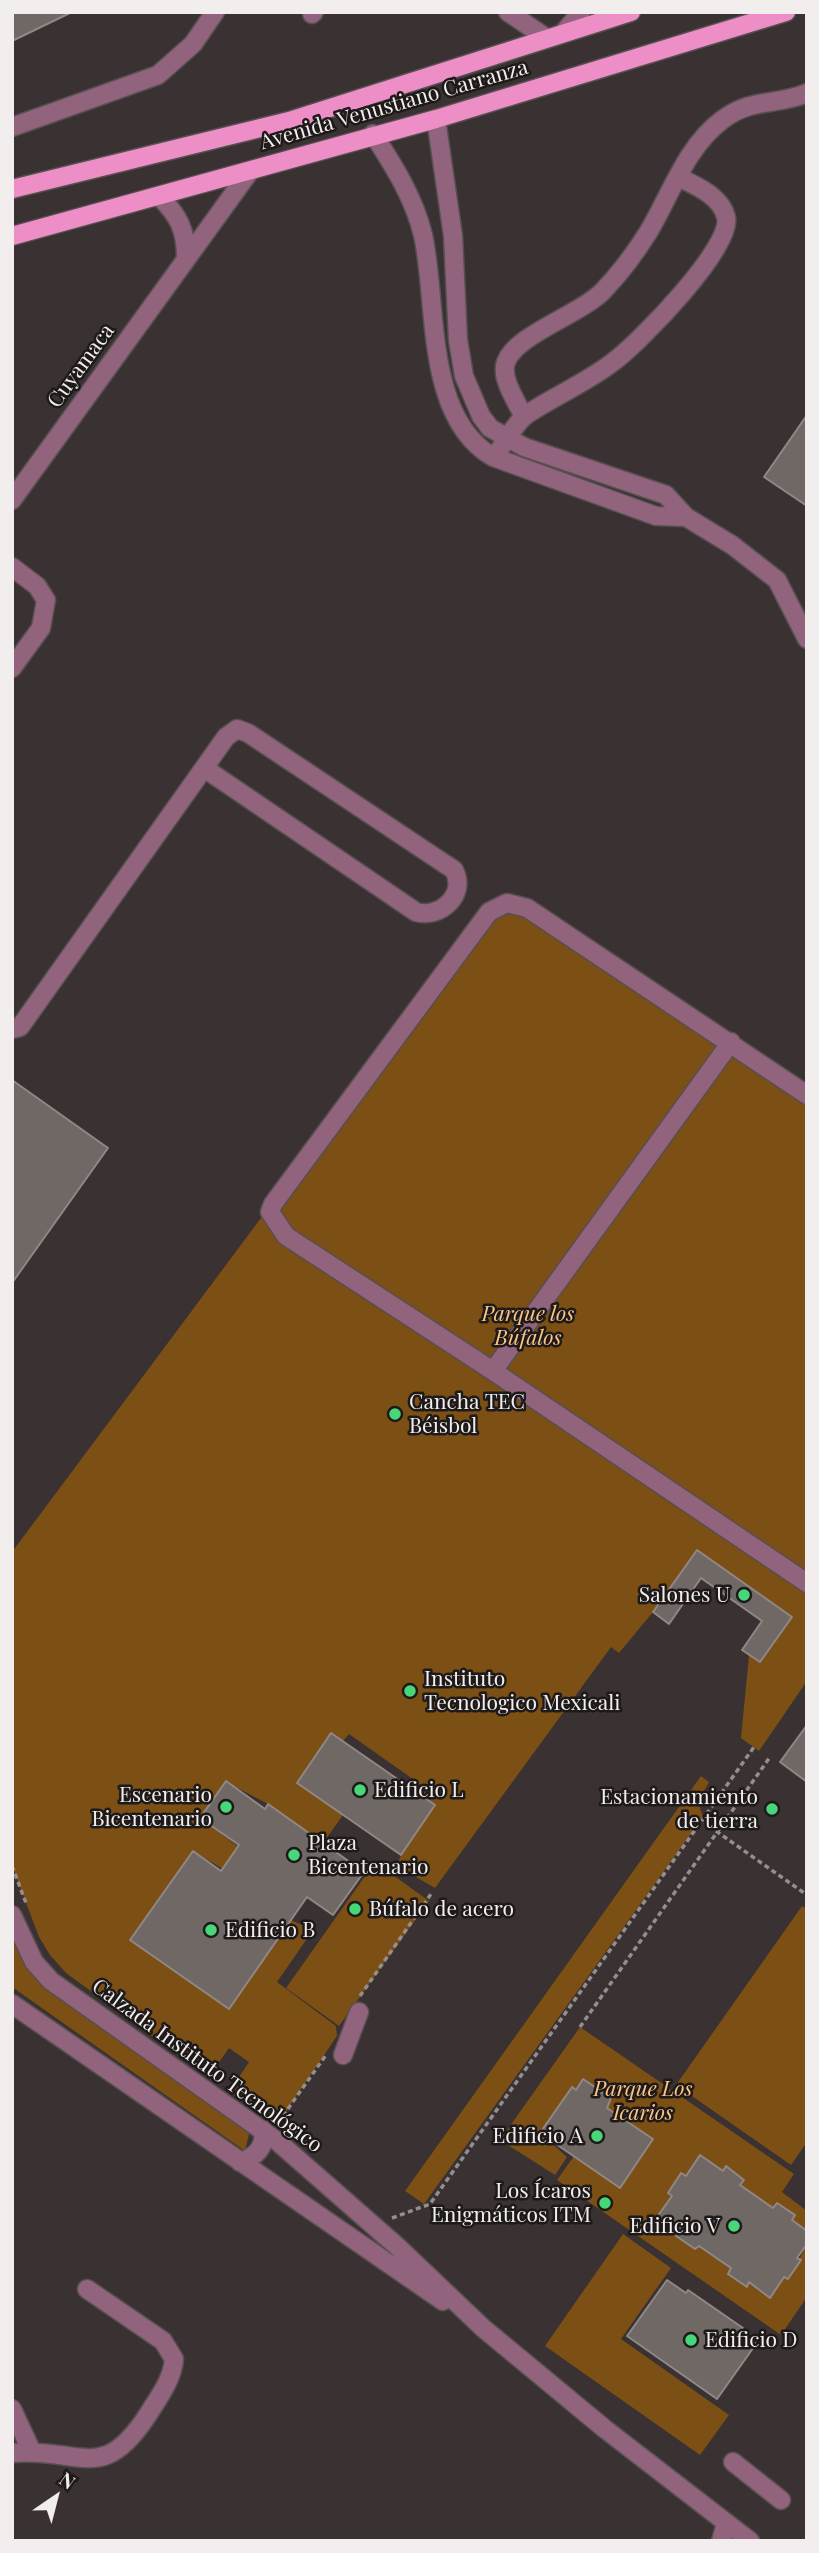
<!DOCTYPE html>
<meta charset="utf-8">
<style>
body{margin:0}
#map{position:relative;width:819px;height:2553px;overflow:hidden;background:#393132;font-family:"Playfair Display",serif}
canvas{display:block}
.frame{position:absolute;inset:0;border:14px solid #f3eeee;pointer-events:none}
.north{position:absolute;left:21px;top:2462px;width:70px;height:70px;-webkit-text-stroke:5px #1e1a1a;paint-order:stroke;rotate:35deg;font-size:19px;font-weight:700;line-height:28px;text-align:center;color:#f3eeee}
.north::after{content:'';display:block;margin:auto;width:24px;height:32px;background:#f3eeee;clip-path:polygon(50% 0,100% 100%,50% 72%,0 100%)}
</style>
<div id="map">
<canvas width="819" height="2553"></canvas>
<div class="frame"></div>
<div class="north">N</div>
</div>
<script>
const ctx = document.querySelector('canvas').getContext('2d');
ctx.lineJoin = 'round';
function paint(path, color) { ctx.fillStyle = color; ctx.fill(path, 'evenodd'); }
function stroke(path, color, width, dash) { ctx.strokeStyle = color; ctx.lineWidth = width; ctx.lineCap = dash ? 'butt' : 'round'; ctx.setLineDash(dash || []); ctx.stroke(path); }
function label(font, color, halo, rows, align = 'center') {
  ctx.font = font + ' "Playfair Display",serif'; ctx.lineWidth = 5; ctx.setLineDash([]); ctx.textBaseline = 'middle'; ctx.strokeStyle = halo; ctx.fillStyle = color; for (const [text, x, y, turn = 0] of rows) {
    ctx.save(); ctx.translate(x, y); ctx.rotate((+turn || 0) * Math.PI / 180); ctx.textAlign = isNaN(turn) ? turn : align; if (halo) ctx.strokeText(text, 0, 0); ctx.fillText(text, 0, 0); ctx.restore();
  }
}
const green = new Path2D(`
 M507,903L807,1095V1681L759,1751L741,1738L749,1655L760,1662L792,1617L697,1550L653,1612L619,1653L611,1647L435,1888L397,1866L401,1855L435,1806L422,1796L427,1789L349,1734L343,1741L332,1734L343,1815L323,1843L268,1804L226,1782L200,1818L260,1863L246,1883L193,1851L131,1940L229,2009L291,1920L313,1930L277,1982L336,2026L337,2036L285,2113L269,2119L229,2092L249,2062L229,2048L209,2077L66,1973L50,1955L39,1937L12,1866V1552L489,912Z
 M701,1776L709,1782L698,1802L703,1817L424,2204L405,2191Z
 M375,1862L429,1901L339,2026L286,1988Z
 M802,1906L807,1909V2142L791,2165L676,2085Z
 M12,1941L44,1987L239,2122L249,2134L245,2151L12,1987Z
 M580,2027L794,2174L782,2192L807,2211V2231L792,2220L795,2215L777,2203L773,2208L740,2185L744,2179L726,2167L723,2171L701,2156L686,2176L681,2173L668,2193L672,2196L657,2217L678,2233L676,2237L695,2249L699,2246L731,2268L728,2274L749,2282L770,2297L784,2277L789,2279L807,2244V2297L781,2335L557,2180L574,2156L620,2187L653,2140L607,2108L610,2097L583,2079L576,2090L571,2087L540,2133L567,2157L555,2175L500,2140Z
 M623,2234L671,2268L621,2339L729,2415L700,2455L545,2346Z`);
const building = new Path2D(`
 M12,12H72L12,41Z
 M807,415V506L764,477Z
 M12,1080L108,1148L12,1283Z
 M697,1550L792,1617L760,1662L742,1650L762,1621L701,1578L669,1624L653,1612Z
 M807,1725V1782L780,1762Z
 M331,1733L435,1805L401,1855L297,1783Z
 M226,1781L265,1809L268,1804L364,1872L333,1915L307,1897L229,2009L130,1940L193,1851L221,1871L239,1845L200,1818Z
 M583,2079L611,2098L607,2108L653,2139L620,2188L540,2133L572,2087L576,2090Z
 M700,2155L723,2171L726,2166L744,2180L740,2185L773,2208L777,2203L795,2215L792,2220L807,2231V2244L797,2258L801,2260L788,2279L784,2277L770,2298L749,2282L747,2287L728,2274L731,2268L699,2246L695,2249L676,2236L678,2233L657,2217L672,2196L668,2193L681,2173L686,2176Z
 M667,2280L686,2293L688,2290L743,2328L740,2332L756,2344L717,2399L627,2336Z`);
const path = new Path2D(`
 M716,1831L807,1895
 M12,1866L26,1903
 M360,1996L431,1894
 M580,2027L770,1757
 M274,2118L285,2113L326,2055
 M294,2129L306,2140
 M392,2218L430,2204L754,1747`);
const minor = new Path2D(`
 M508,12L545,37
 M312,14L314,12
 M564,32L581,12
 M436,119L453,236L458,340L464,376L481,416L490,428L524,447L666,495L686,517L732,545L777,580L807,639
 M12,127L158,75L193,44L215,12
 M373,134C394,166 414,198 423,235C438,303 424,417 493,457L656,516L686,517
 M159,196C179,216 186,230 186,258
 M524,417C517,402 500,378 506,362C516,334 582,314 604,290C621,272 636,252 649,231C671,194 686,147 722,120C752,97 777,106 807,93
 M500,449C507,438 516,423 526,415C554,396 586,383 613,362C638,344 734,246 726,217C721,196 695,185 678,177
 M12,500L250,171
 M12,567L37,586L46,600L41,628L12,668
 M237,729L248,733L454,870C467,895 440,919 416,912L204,768L226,737Z
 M12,1029L20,1027L204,768
 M807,1095L527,908L507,903L489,912L273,1204L270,1212L286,1236L493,1371L807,1583
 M493,1371L731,1042
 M12,1915L34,1962L51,1981L277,2141L399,2248L483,2328L605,2429L750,2541
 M12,2004L443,2301
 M343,2055L359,2012
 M240,2162C256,2157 266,2147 263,2130
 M12,2409L32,2452
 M12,2453C82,2447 102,2486 149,2413C159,2397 173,2378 174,2359L163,2341L87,2289
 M733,2462L781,2500
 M721,2541L726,2523`);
const major = new Path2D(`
 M12,189L289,121L631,12
 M12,236L436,119L786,12`);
const markers = [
 [395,1414,7,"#47d779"],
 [744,1595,7,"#47d779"],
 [410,1691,7,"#47d779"],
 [360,1790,7,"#47d779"],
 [226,1807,7,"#47d779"],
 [772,1809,7,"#47d779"],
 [294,1855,7,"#47d779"],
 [355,1909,7,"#47d779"],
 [211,1930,7,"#47d779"],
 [597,2136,7,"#47d779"],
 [605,2203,7,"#47d779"],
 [734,2226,7,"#47d779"],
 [691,2340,7,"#47d779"]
];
const streetNames = [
 ["Avenida Venustiano Carranza",394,105,-16],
 ["Cuyamaca",81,366,-54],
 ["Calzada Instituto Tecnológico",207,2066,36]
];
const parkNames = [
 ["Parque los",528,1314],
 ["Búfalos",528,1338],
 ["Parque Los",643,2089],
 ["Icarios",643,2113]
];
const poiNames = [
 ["Cancha TEC",409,1402],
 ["Béisbol",409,1426],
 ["Salones U",730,1595,"right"],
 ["Instituto",424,1679],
 ["Tecnologico Mexicali",424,1703],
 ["Edificio L",374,1790],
 ["Escenario",212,1795,"right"],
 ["Bicentenario",212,1819,"right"],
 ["Estacionamiento",758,1797,"right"],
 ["de tierra",758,1821,"right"],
 ["Plaza",308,1843],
 ["Bicentenario",308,1867],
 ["Búfalo de acero",369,1909],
 ["Edificio B",225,1930],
 ["Edificio A",583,2136,"right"],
 ["Los Ícaros",591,2191,"right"],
 ["Enigmáticos ITM",591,2215,"right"],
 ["Edificio V",720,2226,"right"],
 ["Edificio D",705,2340]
];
paint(green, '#7c4f14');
paint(building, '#6f6865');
stroke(building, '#908886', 2);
stroke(minor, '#574f50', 21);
stroke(major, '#574f50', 21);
stroke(path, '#948e8e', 3.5, [5, 3.5]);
stroke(minor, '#91637d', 18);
stroke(major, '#ed8fc6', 18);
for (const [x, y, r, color] of markers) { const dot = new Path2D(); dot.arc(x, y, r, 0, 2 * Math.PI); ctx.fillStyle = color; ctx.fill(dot); stroke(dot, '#1e1a1a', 2.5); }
label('21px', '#f3eeee', '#1e1a1a', streetNames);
label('italic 21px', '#fcc487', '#1e1a1a', parkNames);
label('21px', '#f3eeee', '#1e1a1a', poiNames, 'left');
</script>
